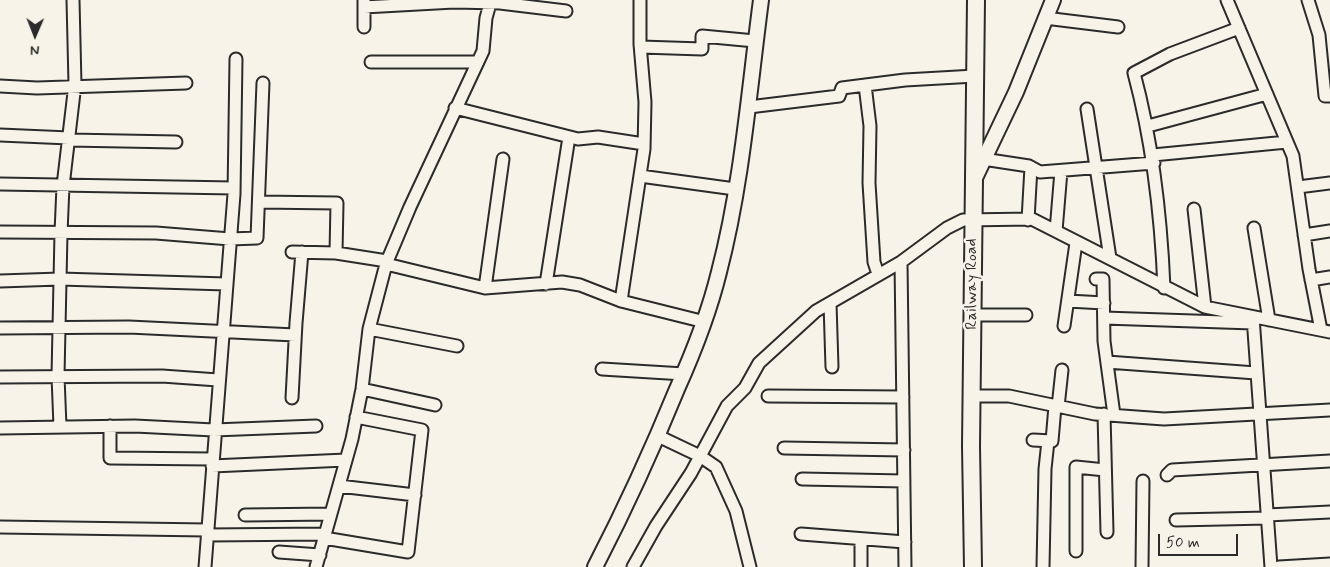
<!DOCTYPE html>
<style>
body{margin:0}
#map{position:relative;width:1330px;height:567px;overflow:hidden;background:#f7f3e8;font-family:Mynerve,sans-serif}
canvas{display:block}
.north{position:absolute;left:10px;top:10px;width:50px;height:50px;-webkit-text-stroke:4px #f7f3e8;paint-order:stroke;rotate:181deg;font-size:14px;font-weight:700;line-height:20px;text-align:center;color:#2b2b2b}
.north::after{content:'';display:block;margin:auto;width:18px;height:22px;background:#2b2b2b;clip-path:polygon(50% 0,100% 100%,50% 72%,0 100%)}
.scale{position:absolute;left:1158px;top:534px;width:80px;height:22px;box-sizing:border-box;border:2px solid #2b2b2b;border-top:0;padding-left:6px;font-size:15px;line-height:18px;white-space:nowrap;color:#2b2b2b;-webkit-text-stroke:4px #f7f3e8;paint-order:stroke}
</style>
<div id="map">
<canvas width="1330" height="567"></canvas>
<div class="north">N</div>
<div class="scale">50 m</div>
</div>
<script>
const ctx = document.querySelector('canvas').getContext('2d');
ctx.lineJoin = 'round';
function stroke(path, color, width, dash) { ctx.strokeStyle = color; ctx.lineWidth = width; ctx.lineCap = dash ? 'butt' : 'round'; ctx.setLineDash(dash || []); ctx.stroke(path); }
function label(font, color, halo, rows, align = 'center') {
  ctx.font = font + ' Mynerve,sans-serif'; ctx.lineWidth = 5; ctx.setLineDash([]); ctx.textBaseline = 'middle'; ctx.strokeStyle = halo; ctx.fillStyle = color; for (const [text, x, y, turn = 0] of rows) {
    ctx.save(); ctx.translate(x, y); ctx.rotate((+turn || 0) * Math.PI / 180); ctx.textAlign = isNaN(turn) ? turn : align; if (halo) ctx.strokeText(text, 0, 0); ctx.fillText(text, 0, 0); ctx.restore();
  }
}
const minor = new Path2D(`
 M1227,0L1293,156L1309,269L1321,330
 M1308,0L1319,35L1325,96H1330
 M364,7L454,2L500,3L566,11
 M1045,18L1118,27
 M364,27V0
 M641,47L702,49V36L755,41
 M371,62H478
 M865,85L870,126L869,183L874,262L878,274
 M0,86L37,88L186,83
 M749,107L839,96L842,88L905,80L975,76
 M455,108L578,139L598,137L644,144
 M1087,109L1110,258
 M1148,126L1267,94
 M0,135L69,138
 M69,140L176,142
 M1153,155L1287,142
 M983,159L1029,166L1040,172L1154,163
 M640,176L735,189
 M0,184L234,188
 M1298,187L1330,183
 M259,202L337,203L336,253
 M1194,209L1205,307
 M1028,220L1031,167
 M1254,228L1269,320
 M1056,231L1061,171
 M0,232L156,233L230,239L257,238L263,83
 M1304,235L1330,231
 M292,252L336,253L387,261
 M901,262L905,567
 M386,264L485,288L562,282L580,285L621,301L705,322
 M1096,279H1103L1104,341L1114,415
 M1311,280L1330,277
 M0,281L60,279L226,284
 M546,284L569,137
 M485,288L503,159
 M1164,288C1161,215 1153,144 1134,73L1170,54L1239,28
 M621,301L644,149L645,102L640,44V0
 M1068,301L1104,303
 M830,303L832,367
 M972,315H1026
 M1253,317L1271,567
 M1104,318L1253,323
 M1064,326L1076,243
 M0,328L129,327L295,335
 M369,329L457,346
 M1107,362L1256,373
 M602,369L684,374
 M0,377L162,376L218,380
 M362,389L435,405
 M768,396L903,397
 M972,396H1009L1095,414L1164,419L1330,410
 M292,398L296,323L302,252
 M1058,407L1062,370
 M1104,414L1107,532
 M110,426V458L212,459
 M60,427L58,376L61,233L63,186L75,84L73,0
 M0,428L135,426L214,430L316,426
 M658,436L700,456L716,467L736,511L750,567
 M1033,440L1052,441L1055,406
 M784,448L904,450
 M212,466L346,460
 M1167,475L1172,470L1330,461
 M802,479L904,481
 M339,486L415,495
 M245,515L331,514
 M1267,515L1330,512
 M1176,520L1267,518
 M0,527L207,530
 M801,534L905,542
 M207,535L325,534
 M324,538L408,552L422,430L356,417
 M861,539V567
 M1076,551V467L1105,470
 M279,552L320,555
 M205,567L234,194L236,59
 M316,567L352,439L362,389L369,329L386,264L410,207L483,51L486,18L491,0
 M633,567L656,526L691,473L727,406L745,388L759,363L816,311L901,262L947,228L963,220L1032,219L1205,307L1330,332
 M1043,567L1045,469L1048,441
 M1142,567L1143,481
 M1279,567L1330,564`);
const tertiary = new Path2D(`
 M975,178L1016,92L1053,0
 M595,567C625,509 652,450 677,389C694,351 709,313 719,272C742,184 749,91 761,0`);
const secondary = new Path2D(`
 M973,567L971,446L976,0`);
const streetNames = [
 ["Railway Road",973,284,-90]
];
stroke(minor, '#2b2b2b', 15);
stroke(tertiary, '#2b2b2b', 18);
stroke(secondary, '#2b2b2b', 20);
stroke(minor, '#f7f3e8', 11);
stroke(tertiary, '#f7f3e8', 14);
stroke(secondary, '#f7f3e8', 16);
label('16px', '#2b2b2b', '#f7f3e8', streetNames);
</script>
